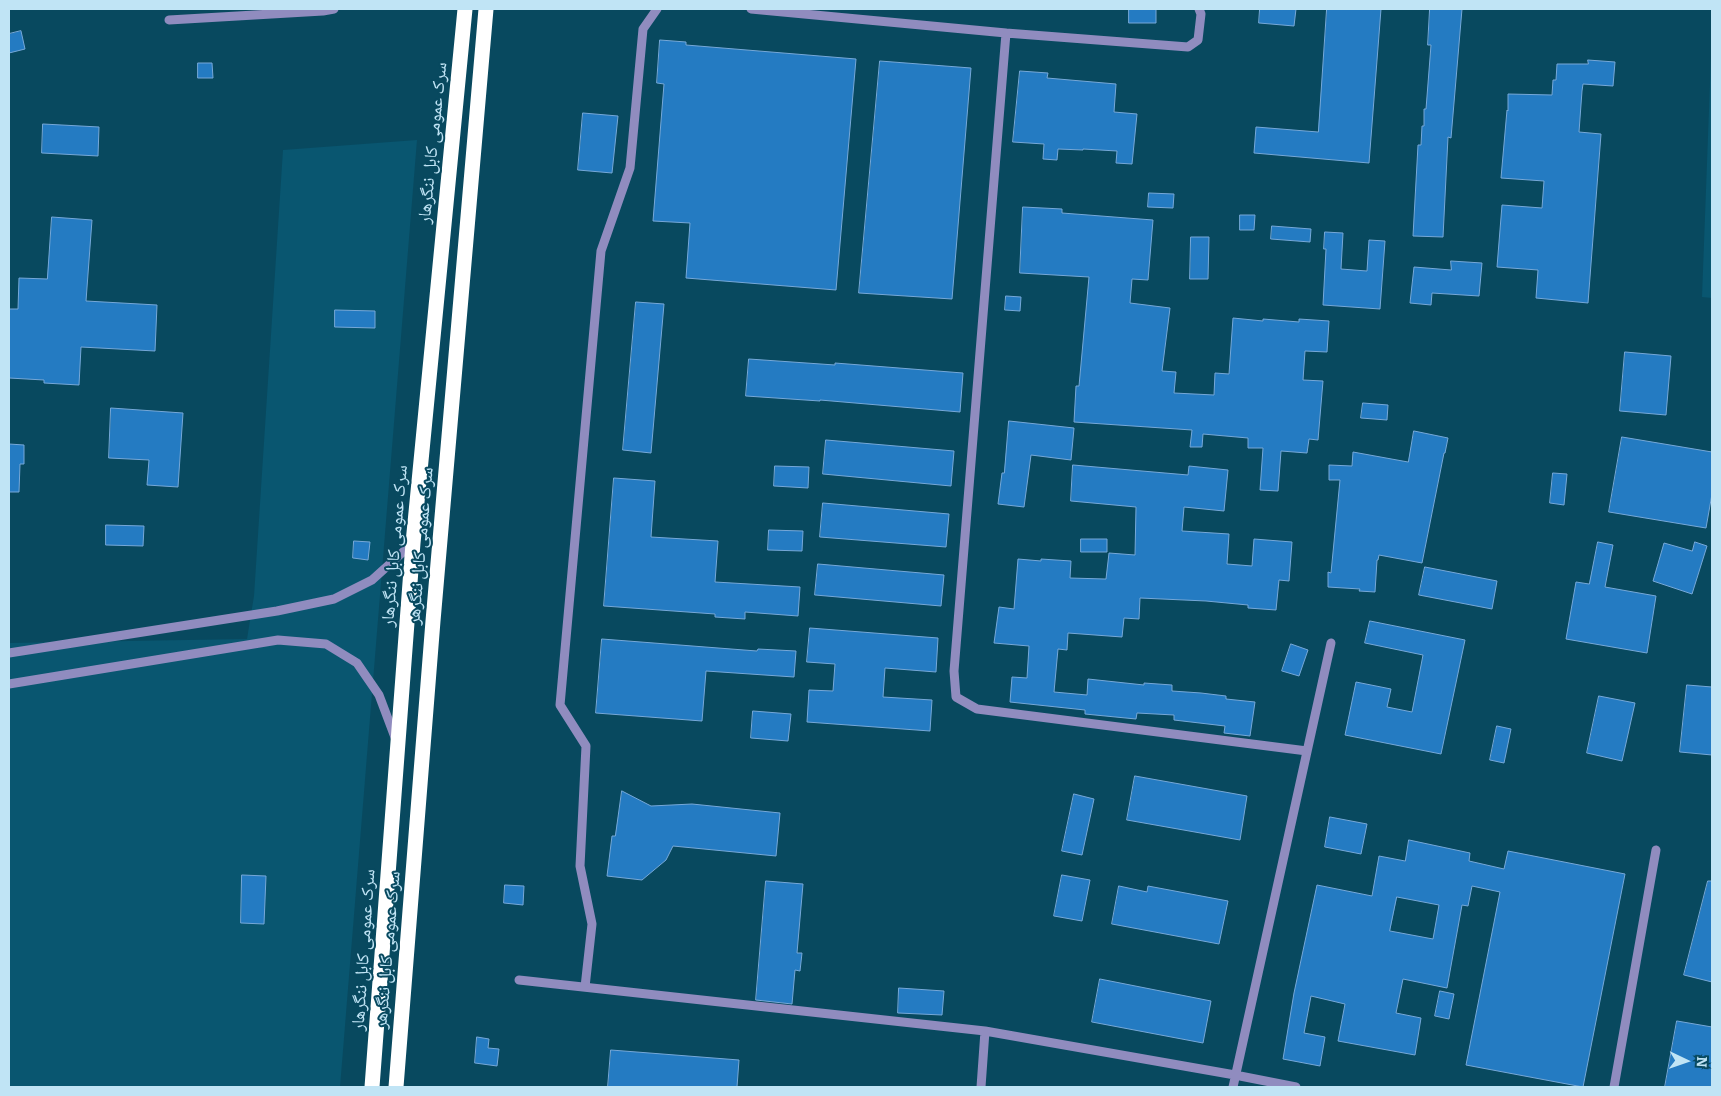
<!DOCTYPE html>
<meta charset="utf-8">
<style>
body{margin:0}
#map{position:relative;width:1721px;height:1096px;overflow:hidden;background:#08495f;font-family:Bitter,serif}
canvas{display:block}
.frame{position:absolute;inset:0;border:10px solid #c0e4f5;pointer-events:none}
.north{position:absolute;left:1661px;top:1036px;width:50px;height:50px;-webkit-text-stroke:4px #08495f;paint-order:stroke;rotate:93deg;font-size:14px;font-weight:700;line-height:20px;text-align:center;color:#c0e4f5}
.north::after{content:'';display:block;margin:auto;width:18px;height:22px;background:#c0e4f5;clip-path:polygon(50% 0,100% 100%,50% 72%,0 100%)}
</style>
<div id="map">
<canvas width="1721" height="1096"></canvas>
<div class="frame"></div>
<div class="north">N</div>
</div>
<script>
const ctx = document.querySelector('canvas').getContext('2d');
ctx.lineJoin = 'round';
function paint(path, color) { ctx.fillStyle = color; ctx.fill(path, 'evenodd'); }
function stroke(path, color, width, dash) { ctx.strokeStyle = color; ctx.lineWidth = width; ctx.lineCap = dash ? 'butt' : 'round'; ctx.setLineDash(dash || []); ctx.stroke(path); }
function label(font, color, halo, rows, align = 'center') {
  ctx.font = font + ' Bitter,"Noto Naskh Arabic",serif'; ctx.lineWidth = 4; ctx.setLineDash([]); ctx.textBaseline = 'middle'; ctx.strokeStyle = halo; ctx.fillStyle = color; for (const [text, x, y, turn = 0] of rows) {
    ctx.save(); ctx.translate(x, y); ctx.rotate((+turn || 0) * Math.PI / 180); ctx.textAlign = isNaN(turn) ? turn : align; if (halo) ctx.strokeText(text, 0, 0); ctx.fillText(text, 0, 0); ctx.restore();
  }
}
const built = new Path2D(`
 M1712,29V298L1702,297Z
 M417,140L340,1087H9V643L247,639L254,596L283,150Z`);
const building = new Path2D(`
 M1129,9H1156V23H1129Z
 M1260,9H1296L1294,26L1259,23Z
 M1327,9H1381L1369,163L1254,153L1256,127L1318,132Z
 M1430,9H1462L1451,138L1448,137L1443,237L1413,236L1418,145H1421L1422,126H1424V109H1426L1431,45H1428Z
 M21,31L25,49L9,53V34Z
 M660,40L686,42V45L856,59L836,290L686,278L690,223L653,221L664,84L657,83Z
 M1588,60L1615,62L1613,86L1583,84L1582,91L1579,132L1601,134L1588,303L1536,298L1538,270L1497,267L1502,205L1542,208L1544,181L1501,178L1507,110L1508,111V94L1552,95L1553,80H1556L1557,64H1588Z
 M880,61L971,68L952,299L859,293Z
 M198,63H212L213,78H198Z
 M1020,71L1048,73L1047,78L1116,84L1114,112L1137,114L1132,164L1116,163L1117,151L1083,149V150L1058,149L1057,160L1043,159L1044,144L1013,142Z
 M583,113L618,116L612,173L578,170Z
 M43,124L99,127L98,156L42,153Z
 M1149,193L1174,194L1173,208L1148,207Z
 M1023,207L1062,209V213L1153,220L1148,280L1132,279L1130,303L1170,308L1162,371L1176,372L1174,393L1214,395L1215,373L1229,374L1233,318L1263,321V319L1299,322V319L1329,321L1327,352L1305,351L1303,380L1323,381L1318,440L1309,439L1307,453L1281,451L1278,491L1260,490L1263,448H1248V438L1203,434L1202,447H1190L1192,430L1074,422L1076,386H1079L1089,277L1020,273Z
 M1240,215H1255L1254,230H1240Z
 M52,217L92,220L86,301L157,305L155,351L81,347L79,385L44,383V380L9,378V309H18L19,278L47,279Z
 M1272,226L1311,229L1310,242L1271,239Z
 M1325,232L1343,233L1341,269L1367,271L1369,240L1385,241L1380,309L1323,305L1326,249H1324Z
 M1191,237H1209L1208,279H1190Z
 M1451,261L1482,263L1479,296L1432,293L1431,305L1410,303L1414,267L1451,270Z
 M1006,296L1021,297L1020,311L1005,310Z
 M636,302L664,304L651,453L623,450Z
 M335,310L375,311V328L335,327Z
 M1625,352L1671,356L1666,415L1620,411Z
 M749,359L835,365V363L963,373L960,412L820,400V401L746,396Z
 M1363,403L1388,405L1387,420L1361,418Z
 M111,408L183,413L178,487L147,485L149,460L109,458Z
 M1009,421L1074,428L1071,460L1031,455L1024,507L998,504L1002,473H1004Z
 M1414,431L1448,438L1445,453H1444L1422,563L1379,555L1378,560H1377L1375,592L1359,591L1360,589L1328,587V572L1331,573L1340,480H1329V465L1352,466L1353,452L1408,462Z
 M1622,437L1712,452V494L1706,528L1609,512Z
 M826,440L954,451L951,486L823,474Z
 M9,444L24,445V464H20L19,492H9Z
 M1073,465L1188,475L1189,466L1228,470L1224,511L1184,507L1182,531L1229,534L1227,564L1252,566L1254,539L1292,542L1289,581L1279,580L1276,610L1248,608V605L1206,601L1140,598L1139,619L1124,618L1122,637L1068,633L1067,650L1058,649L1054,692L1087,695L1088,679L1144,685V683L1172,685V691L1201,693L1226,696V699L1255,702L1250,736L1224,733L1225,726L1174,720V715L1137,713L1136,719L1085,714V710L1010,702L1012,677L1027,678L1029,646L994,643L999,607L1014,609L1018,559L1041,561V559L1071,561L1070,578L1105,579H1106L1109,553L1135,555L1136,507L1071,501Z
 M775,466L809,467L808,488L774,486Z
 M1553,473L1567,474L1564,505L1550,503Z
 M614,478L655,481L651,537L718,541L715,582L800,587L798,616L745,612V619L715,617V614L604,606Z
 M823,503L949,514L946,547L820,537Z
 M106,525L144,526L143,546L106,545Z
 M769,530L803,531L802,551L768,550Z
 M1081,539H1107V552H1081Z
 M354,541L370,542L368,560L353,558Z
 M1598,542L1613,545L1605,587L1656,596L1647,653L1566,639L1576,582L1589,584Z
 M1695,542L1707,546L1692,594L1653,581L1664,543L1692,551Z
 M818,564L944,575L941,606L815,595Z
 M1425,567L1497,581L1492,609L1419,595Z
 M1370,621L1465,640L1441,754L1345,735L1356,682L1391,689L1387,707L1412,712L1423,655L1365,643Z
 M810,628L938,638L936,672L885,668L883,697L932,700L930,731L807,722L809,690L833,691L835,664L807,662Z
 M602,639L757,651L758,649L796,651L794,677L706,671L702,721L596,713Z
 M1291,644L1308,650L1299,676L1282,671Z
 M1687,685L1712,687V755L1680,752Z
 M1599,696L1635,703L1622,761L1587,753Z
 M753,711L791,714L788,741L751,738Z
 M1497,726L1511,729L1504,763L1490,760Z
 M1135,776L1247,796L1240,840L1127,820Z
 M622,791L651,806L692,804L780,813L776,856L673,846L666,860L642,880L607,876L612,836H615Z
 M1074,794L1094,799L1082,855L1062,851Z
 M1330,817L1367,824L1361,854L1325,847Z
 M1409,840L1470,853L1469,861L1504,869L1508,851L1625,874L1583,1087L1466,1065L1500,892L1472,886L1468,906L1462,905L1447,988L1403,979L1396,1013L1421,1018L1415,1055L1338,1041L1345,1004L1311,996L1304,1033L1325,1037L1320,1066L1283,1059L1294,993L1317,885L1372,896L1379,856L1405,861ZM1397,897L1439,905L1433,939L1390,931Z
 M242,875L266,876L264,924L241,923Z
 M1062,875L1090,880L1082,921L1054,916Z
 M766,881L803,884L797,953H802L800,971L795,970L792,1004L756,1000Z
 M1708,881H1712V982L1684,975Z
 M505,885L524,886L523,905L504,903Z
 M1119,886L1147,892L1148,886L1228,901L1219,944L1112,924Z
 M1100,979L1211,1001L1203,1043L1092,1022Z
 M899,988L944,991L942,1015L898,1013Z
 M1440,991L1454,994L1449,1019L1435,1016Z
 M1677,1021L1712,1027V1087H1665Z
 M477,1037L489,1039L488,1048L499,1049L497,1066L475,1063Z
 M611,1050L739,1060L737,1087H608Z`);
const minor = new Path2D(`
 M751,9L1006,33
 M1199,9L1201,14L1198,40L1188,47L1006,33L954,671L956,697L977,709L1307,751
 M169,20L323,11L334,9
 M9,653L277,611L334,599L372,580L413,543
 M9,684L278,640L326,644L357,663L379,695L396,740
 M519,980L985,1031L1235,1075L1296,1087
 M585,987L592,924L580,866L586,746L560,705L601,251L630,168L643,29L657,9
 M981,1087L985,1031
 M1233,1087L1331,643
 M1614,1087L1656,850`);
const highway = new Path2D(`
 M372,1087L413,543L465,9
 M396,1087L433,621L486,9`);
const streetNames = [
 ["سرک عمومی کابل ننگرهار",433,143,-84],
 ["سرک عمومی کابل ننگرهار",395,546,-85],
 ["سرک عمومی کابل ننگرهر",421,546,-85],
 ["سرک عمومی کابل ننگرهار",364,950,-86],
 ["سرک عمومی کابل ننگرهر",388,950,-85]
];
paint(built, '#095670');
paint(building, '#247bc2');
stroke(building, '#76a8d8', 1);
stroke(minor, '#908cbf', 9);
stroke(highway, '#fff', 15);
label('18px', '#c0e4f5', '#08495f', streetNames);
</script>
